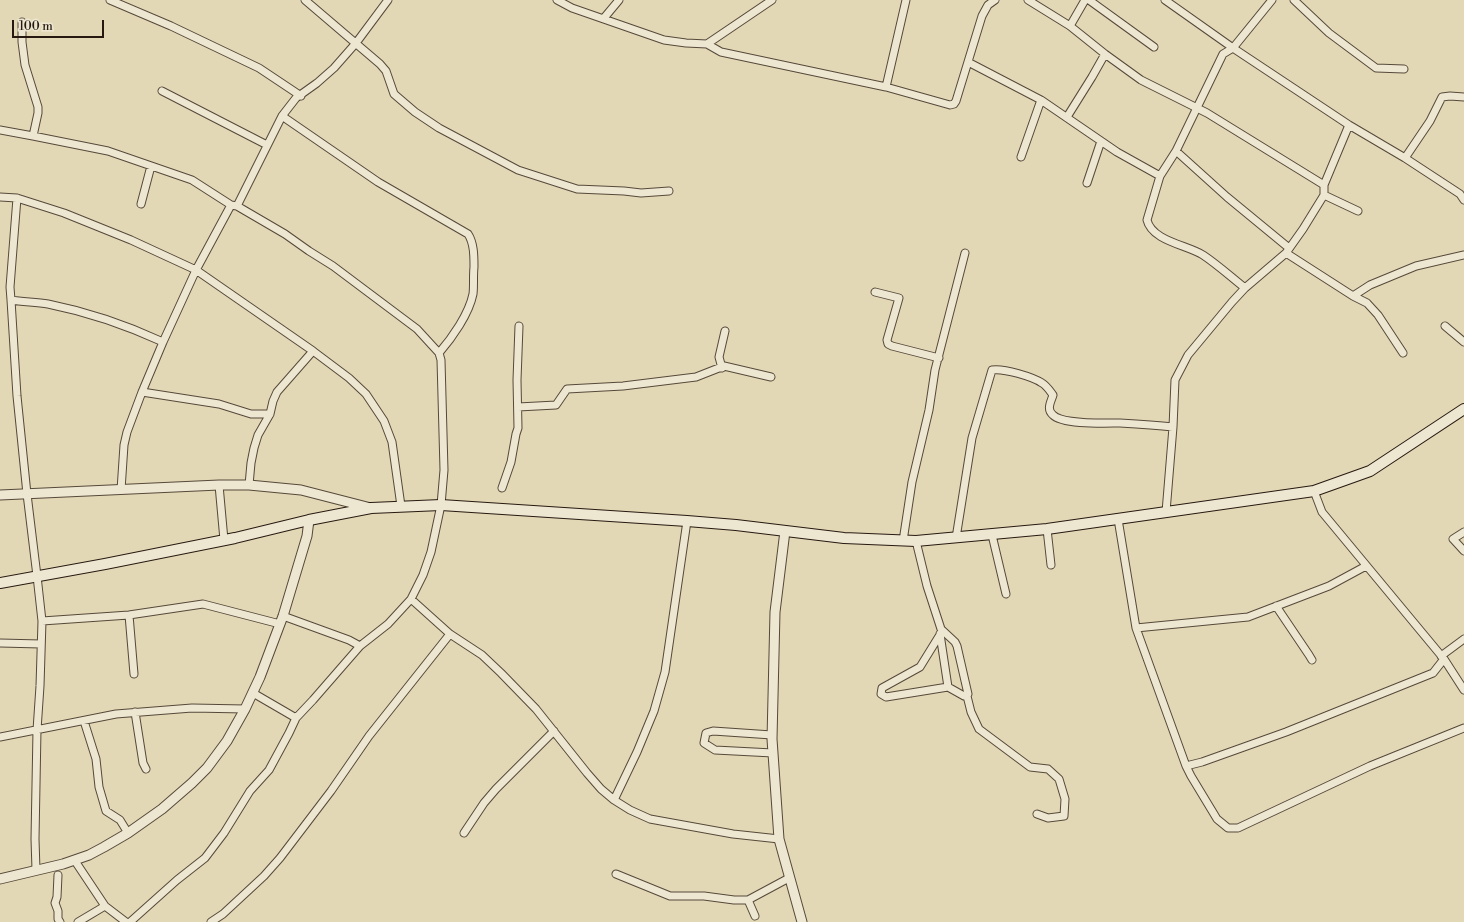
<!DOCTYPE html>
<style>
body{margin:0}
#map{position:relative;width:1464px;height:922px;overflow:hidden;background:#e3d8b6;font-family:"Libre Bodoni",serif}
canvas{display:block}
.scale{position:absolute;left:12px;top:20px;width:92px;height:18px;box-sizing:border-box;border:2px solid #271910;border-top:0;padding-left:5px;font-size:12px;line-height:14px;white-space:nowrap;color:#271910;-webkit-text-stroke:3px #ede6d0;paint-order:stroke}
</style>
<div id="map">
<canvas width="1464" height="922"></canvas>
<div class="scale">100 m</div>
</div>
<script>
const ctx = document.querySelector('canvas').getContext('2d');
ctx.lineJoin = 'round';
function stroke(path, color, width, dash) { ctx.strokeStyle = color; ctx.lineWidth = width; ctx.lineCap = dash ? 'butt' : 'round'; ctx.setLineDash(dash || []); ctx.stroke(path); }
const minor = new Path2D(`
 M110,0L171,26L259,68L301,96
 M305,0L380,64L386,71L394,94L415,112L439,128L518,170L577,189L624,191L641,193L669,191
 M557,0L572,8L664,40L686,43L707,44L772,0
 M1028,0L1070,26L1105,54L1141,80L1207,113L1324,185
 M1089,0L1154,47
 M1165,0L1233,48L1349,125L1405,158L1460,194L1464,200
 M1294,0L1329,33L1376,68L1404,69
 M604,18L619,0
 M22,22V42L25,65L38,107V113L33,136
 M1070,26L1085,0
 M707,44L721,52L886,87L950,105L954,104L956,101L982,16L988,5L995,0
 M968,62L1041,100L1117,152L1160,176L1176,151L1223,54L1233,48L1272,0
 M886,87L906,0
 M162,91L267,145
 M282,116L378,182L468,234C474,243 474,256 474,267C473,276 474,286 473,294C469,314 452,338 439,353
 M1067,117L1092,77L1105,54
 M0,130L33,136L108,151L192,180L231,205L237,206L285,234L309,251L333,266L417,329L439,353L441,360L444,470L441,505L431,552L423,575L411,599L388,624L360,646L313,700L296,718L289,733L269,770L250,791L224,833L205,858L177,880L130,922
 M1176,151L1227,197L1289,248
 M1021,157L1041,100
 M1405,158L1430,121L1442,97L1450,96L1464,97
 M1160,176L1147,220C1152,241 1187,245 1203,255C1218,265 1231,277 1245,288
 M1087,183L1101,141
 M1324,195L1358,211
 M0,197L17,198L64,213L131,240L196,270L313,351L349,378L366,394L384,421L392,442L401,506
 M17,198L10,287L11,300L17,396L27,494L37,576L42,621L40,686L37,730L35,839L36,870
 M141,204L151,166
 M237,206L282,116L296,98L317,83L334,68L356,43L388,0
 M1286,253L1353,296L1367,303L1378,315L1403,353
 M875,292L899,298L887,340L888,344L892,346L939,358
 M1353,296L1370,285L1416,266L1464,255
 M11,300C23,302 36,302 48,304C88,312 126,325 163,342
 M1445,326L1464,342
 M722,368L719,357L725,331
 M142,392L219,404L251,414H270
 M518,407L556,405L567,389L623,386L696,377L724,366L771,377
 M219,485L224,540
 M249,485L251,463L254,448L258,435L270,414L273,401L277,392L313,351
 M502,488L511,462L516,434L518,428L517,380L519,326
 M121,490L124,445L127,432L142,392L163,342L196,270L231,205
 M1314,491L1322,512L1444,659L1464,690
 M1166,512L1173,427L1175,380L1188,355L1232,302L1245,288L1286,253L1303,229L1324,195V185L1349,125
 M1118,519L1136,628L1186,766L1191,776L1217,819L1228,828H1238L1370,766L1464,728
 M1047,529L1051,565
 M1464,532L1453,539L1464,551
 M992,535L1006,594
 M956,538L972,438L992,370C1004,368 1033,377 1042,383C1047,386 1050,391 1053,395C1051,402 1046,409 1053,415C1063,425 1106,423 1120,423C1138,424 1155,425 1173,427
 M903,541L912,482L929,410L935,370L965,253
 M916,541L927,586L941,629L955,642L957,646L968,694L967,696H964L948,687L940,634
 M411,599L450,634L482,655L501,673L536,709L587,773L601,789L614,800L630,810L650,819L733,834L779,839
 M1276,606L1309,655L1312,660
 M129,615L134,674
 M283,616L349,640L360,646
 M42,621L129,615L203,604L280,624
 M1136,628L1248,617L1329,586L1366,566
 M941,633L920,667L882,688L881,694L886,697L948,687
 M0,643L41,644
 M1441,656L1464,639
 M253,693L296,718
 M967,696L971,712L979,729L1030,767L1048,769L1059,779L1065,799L1064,816L1048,818L1037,814
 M135,712L143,763L146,769
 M84,721L96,759L99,787L106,811L120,820L128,833
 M772,735L713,731L706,733L704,743L715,750L773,753
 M0,737L116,714L192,708L245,709
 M1186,766L1202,762L1286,732L1433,673L1444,659
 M614,800L637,752L654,711L665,672L687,521
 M464,833L484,803L496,789L554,731
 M75,861L105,906L126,922
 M616,874L670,896H704L734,900H748L789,878
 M58,875L57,897L55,903L58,911V919L60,922
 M748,900L755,916
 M78,922L105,906
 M211,922L223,914L264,876L280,858L331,791L369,736L450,634`);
const tertiary = new Path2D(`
 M0,495L219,485H249L301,490L371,508
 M785,531L775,612L772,739L779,839L802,922
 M0,879L63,864L89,855L104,847L128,833L162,809L192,783L207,768L227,741L245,709L260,677L283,616L307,536L309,520`);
const secondary = new Path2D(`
 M0,583L105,564L235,538L309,520L371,508L441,505L687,521L736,525L844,538L916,541L1047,529L1314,491L1370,471L1464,409`);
stroke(minor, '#56493a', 9);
stroke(tertiary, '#56493a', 11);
stroke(secondary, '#271910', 12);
stroke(minor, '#ede6d0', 7);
stroke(tertiary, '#ede6d0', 9);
stroke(secondary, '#ede6d0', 10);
</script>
